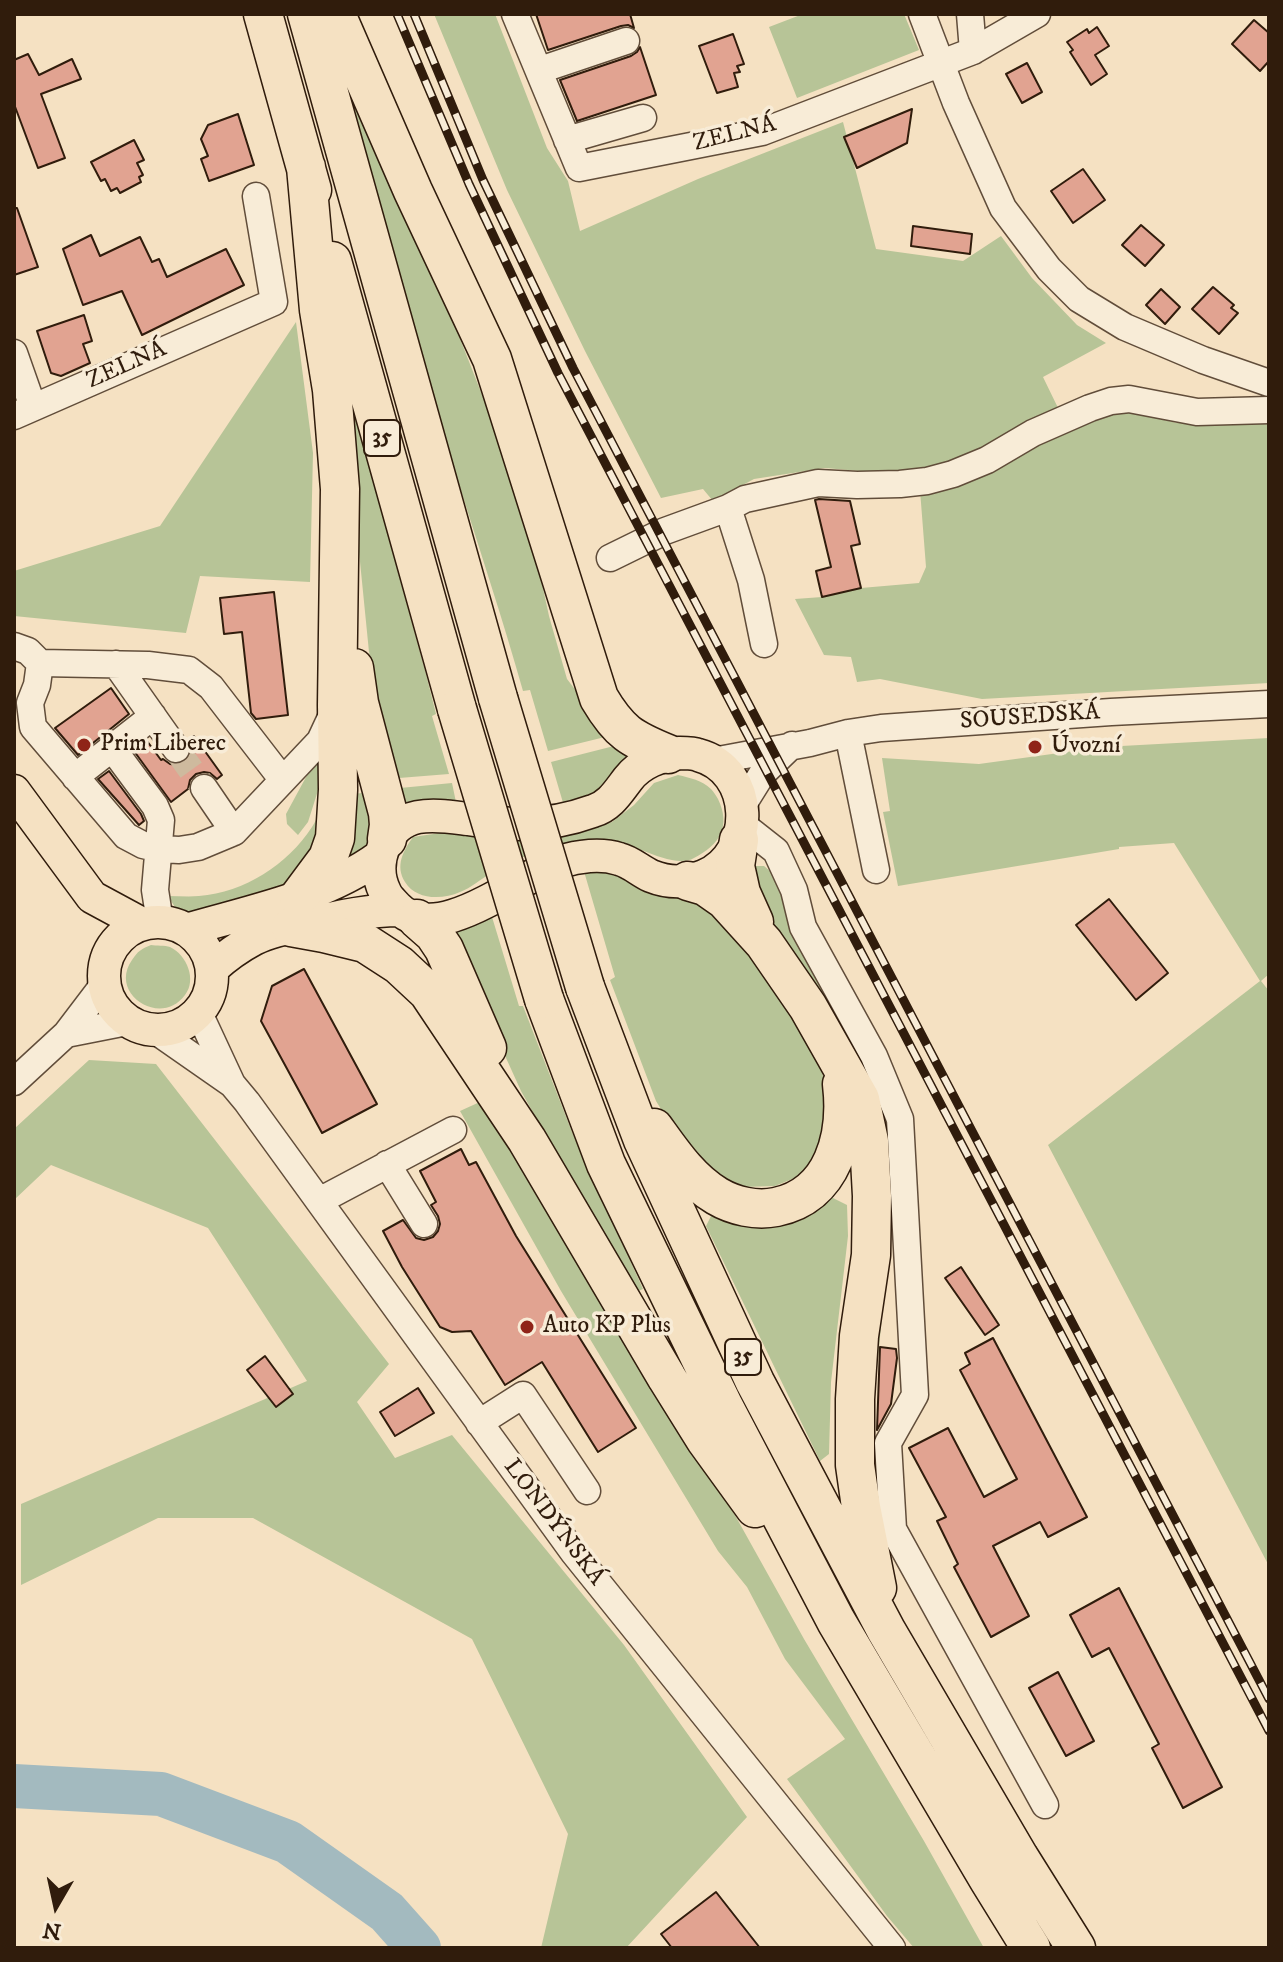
<!DOCTYPE html>
<meta charset="utf-8">
<style>
body{margin:0}
#map{position:relative;width:1283px;height:1962px;overflow:hidden;background:#f5e1c2;font-family:"IM FELL DW Pica",serif}
canvas{display:block}
.frame{position:absolute;inset:0;border:16px solid #301c0c;pointer-events:none}
.north{position:absolute;left:16px;top:1866px;width:80px;height:80px;-webkit-text-stroke:6px #f8ecd7;paint-order:stroke;rotate:189deg;font-size:22px;font-weight:700;line-height:32px;text-align:center;color:#301c0c}
.north::after{content:'';display:block;margin:auto;width:28px;height:36px;background:#301c0c;clip-path:polygon(50% 0,100% 100%,50% 72%,0 100%)}
</style>
<div id="map">
<canvas width="1283" height="1962"></canvas>
<div class="frame"></div>
<div class="north">N</div>
</div>
<script>
const ctx = document.querySelector('canvas').getContext('2d');
ctx.lineJoin = 'round';
function paint(path, color) { ctx.fillStyle = color; ctx.fill(path, 'evenodd'); }
function stroke(path, color, width, dash) { ctx.strokeStyle = color; ctx.lineWidth = width; ctx.lineCap = dash ? 'butt' : 'round'; ctx.setLineDash(dash || []); ctx.stroke(path); }
function label(font, color, halo, rows, align = 'center') {
  ctx.font = font + ' "IM FELL DW Pica",serif'; ctx.lineWidth = 7; ctx.setLineDash([]); ctx.textBaseline = 'middle'; ctx.strokeStyle = halo; ctx.fillStyle = color; for (const [text, x, y, turn = 0] of rows) {
    ctx.save(); ctx.translate(x, y); ctx.rotate((+turn || 0) * Math.PI / 180); ctx.textAlign = isNaN(turn) ? turn : align; if (halo) ctx.strokeText(text, 0, 0); ctx.fillText(text, 0, 0); ctx.restore();
  }
}
const green = new Path2D(`
 M434,14H495L547,148L568,181L580,231L698,179L843,122L876,249L963,261L1001,236L1032,278L1077,325L1106,343L1043,377L1060,412L971,458L905,475L825,468L754,479L713,501L703,489L661,498L585,351L507,190Z
 M803,14H904L919,50L797,98L769,27Z
 M351,100L426,252L488,410L536,556L549,616L567,679L590,709L605,737L548,751L530,690L523,691C503,620 480,551 458,481C419,356 385,228 351,100Z
 M296,322L313,453L310,582L200,576L186,633L14,616V571L160,526Z
 M342,381L346,382L426,674L436,714L432,716L449,774L399,778L380,705L369,652Z
 M1113,408L1177,423L1269,416V683L982,699L880,679L857,682L851,657L824,655L795,599L822,597L861,588L919,583L926,567L920,490Z
 M1269,738V974L1261,981L1269,991V1566L1048,1145L1260,981L1174,843L1119,847V849L898,886L883,812L890,811L882,758L979,764L1103,747Z
 M614,746L639,754L609,788L564,806L551,762Z
 M318,755L321,781L308,822L298,835L287,824L286,814Z
 M678,775C690,778 702,780 711,789C714,792 716,796 718,799C731,826 720,845 694,858C671,871 628,838 601,839C580,840 555,845 535,852C520,858 505,865 491,873C481,879 471,888 460,892C442,900 416,900 405,882C395,866 403,851 413,837L440,833L476,836L582,830L612,822L634,805L654,783Z
 M452,783L457,807L405,804L400,788Z
 M326,792L327,824L290,886L191,916L178,912L168,896C178,896 189,897 199,896C245,892 287,865 312,827C319,817 322,803 326,792Z
 M375,792L373,848L341,867L351,794Z
 M756,866H764L776,876L890,1114L886,1272L874,1402L872,1460L880,1498L867,1502L853,1051L834,1015L772,927L750,873Z
 M583,868H598L687,897L725,919L767,982L802,1031L822,1071L830,1109L822,1150L802,1175L775,1186L743,1187L714,1176L687,1151L656,1101L610,980L615,977Z
 M489,907L519,1006H523L572,1132L643,1289L638,1291L554,1150L521,1091L448,930Z
 M151,945C156,946 165,945 170,947C187,955 197,980 185,995C161,1028 108,994 132,960C138,951 141,949 151,945Z
 M89,1060L156,1064L389,1364L357,1402L395,1458L452,1435L624,1645L747,1817L626,1948H541L568,1834L472,1639L253,1518H158L21,1585V1504L307,1381L208,1228L51,1165L14,1200V1129Z
 M482,1101L736,1517L804,1639L924,1841L984,1948H914L887,1916L787,1779L845,1739L785,1659L747,1587L718,1551L561,1291L460,1111Z
 M831,1197L847,1205L848,1236L831,1382L829,1454L820,1461L706,1226L711,1216L740,1224Z`);
const river = new Path2D(`
 M14,1786L161,1794L288,1842L387,1912L419,1948`);
const building = new Path2D(`
 M536,14H630L634,28L628,25L621,26L548,50Z
 M1254,20L1269,33V61L1260,71L1232,44Z
 M1097,27L1109,46L1095,55L1107,74L1091,85L1070,52L1073,50L1067,42L1087,29L1089,33Z
 M733,34L744,64L737,66L740,72L734,73L738,87L717,93L699,46Z
 M640,47L656,95L577,121L560,80L631,56L637,52Z
 M28,54L39,75L72,59L81,79L41,94L65,158L38,168L14,104V60Z
 M1027,63L1042,92L1022,103L1006,74Z
 M912,109L907,143L857,168L844,137Z
 M238,114L254,165L209,181L201,159L208,156L201,139L208,125Z
 M134,140L144,160L137,163L143,175L139,177L141,182L120,193L117,188L111,191L105,179L101,181L91,162Z
 M1083,169L1105,200L1073,223L1051,191Z
 M14,208H17L38,267L14,275Z
 M1141,225L1164,245L1145,266L1122,245Z
 M913,226L972,234L970,254L911,246Z
 M91,235L100,256L140,237L152,262L159,259L167,277L226,249L244,285L142,335L122,291L83,305L63,249Z
 M1213,287L1234,305L1231,308L1238,313L1219,334L1192,309Z
 M1161,289L1180,307L1165,324L1146,305Z
 M84,315L92,341L83,344L90,363L61,376L51,373L37,331Z
 M819,499L850,501L860,544L851,546L861,588L822,597L816,571L831,567L815,500Z
 M274,592L288,715L256,719L251,713L242,632L224,634L220,598Z
 M111,688L129,714L78,755L55,728Z
 M194,736L222,775L217,779L210,773L204,772L196,774L190,780L188,789L171,802L134,751L147,741L161,760L163,759L170,764L178,765L185,762L190,756L192,748L189,740Z
 M109,771L141,814L144,821L139,825L98,779Z
 M1109,899L1168,973L1136,1000L1076,925Z
 M304,969L377,1104L322,1133L261,1021L272,986Z
 M461,1149L469,1165L476,1162L516,1236L636,1428L598,1452L542,1362L505,1385L471,1331L452,1332L440,1327L402,1267L383,1231L403,1220L416,1238L424,1240L433,1237L438,1231L440,1224L438,1216L431,1205L436,1202L420,1171Z
 M961,1267L999,1325L985,1335L945,1278Z
 M993,1338L1087,1517L1048,1537L1040,1522L993,1546L1029,1616L991,1637L954,1567L958,1564L937,1521L946,1517L909,1448L948,1428L984,1497L1017,1479L960,1370L970,1364L965,1353Z
 M880,1347L896,1349L897,1358L891,1404L877,1430Z
 M265,1356L293,1394L276,1407L247,1370Z
 M418,1388L434,1413L395,1436L380,1412Z
 M1119,1588L1222,1787L1183,1808L1152,1748L1159,1744L1109,1648L1092,1657L1070,1615Z
 M1058,1672L1094,1741L1066,1756L1029,1688Z
 M716,1892L760,1948H672L661,1934Z`);
const minorTunnel = new Path2D(`
 M176,749L204,788`);
const minor = new Path2D(`
 M515,14L579,168L762,132L973,51L1037,14
 M922,14L956,103L1003,208L1049,269L1079,299L1125,327L1203,360L1269,383
 M970,14L973,51
 M540,70L626,41
 M567,140L643,118
 M14,353L33,407
 M14,416L274,302L256,196
 M610,558L665,531L728,508
 M764,644L751,580L728,508L745,499L818,483L857,485L900,484L927,481L953,474L987,460L1033,433L1090,408L1111,401L1129,399L1197,412L1269,410
 M14,646L28,651L40,663L37,685L30,703L33,727L126,836L143,845L160,849L179,850L198,847L234,832L320,741L334,711
 M40,663L148,665L189,670L211,687L282,779
 M116,664L176,749
 M848,733L876,870
 M112,748L155,806L161,820L155,890L160,922
 M713,761L810,743L848,733L881,728L1111,712L1269,704
 M75,777L153,716
 M204,788L234,832
 M742,806L762,774L792,745
 M743,825L776,851L794,890L803,927L874,1056L900,1119L915,1395L888,1443L893,1529L1045,1805
 M199,1013L232,1084L247,1102L574,1553L892,1948
 M156,1031L232,1084
 M66,1034L127,1022
 M14,1082L66,1034L104,984
 M387,1164L424,1224
 M319,1201L453,1130
 M479,1423L523,1395L587,1491`);
const major = new Path2D(`
 M680,753C686,753 693,753 698,755C755,770 757,854 704,876C687,883 668,883 651,876C640,871 631,862 619,859C601,853 578,856 560,862C519,877 435,950 396,906C392,902 387,897 385,892C377,876 378,861 384,846C400,808 436,815 468,819C486,822 504,824 522,824C546,824 571,819 593,811C610,806 618,792 628,779C640,763 661,755 680,753Z
 M14,791L92,897L142,924
 M104 976a54 54 0 1 1 108 0a54 54 0 1 1-108 0Z
 M186,930C251,911 324,897 379,857
 M213,968C225,957 239,947 254,939C270,931 290,927 307,924C338,917 368,910 400,910`);
const highway = new Path2D(`
 M263,14L312,190
 M307,14L498,698
 M336,14L413,191L492,359L599,698C619,732 631,739 668,754
 M332,261L457,709
 M354,668L359,703L388,813L389,825L387,839
 M739,840L735,866L741,893L754,922
 M688,881L705,886L725,900L764,943L808,1007L860,1099L869,1141L872,1196L871,1255L859,1336L855,1399V1465L861,1507L877,1588
 M299,897L328,858L335,838L338,790L337,705L340,489L332,390L319,310L306,167
 M417,919L434,934L444,949L487,1048
 M291,927L324,933L365,943L399,965L428,992L527,1140L667,1378L705,1439L755,1508
 M585,987L643,1140L755,1382L886,1630L1019,1857L1076,1948
 M544,999L606,1164L723,1405L836,1621L989,1880L1031,1948
 M654,1128C672,1153 690,1180 717,1196C734,1206 756,1211 776,1207C834,1195 848,1135 842,1084`);
const rail = new Path2D(`
 M397,14L469,184L558,373L1269,1731
 M414,14L483,180L573,368L1269,1699`);
const highwayBridge = new Path2D(`
 M498,698L585,987
 M457,709L544,999`);
const markers = [
 [84,745,8,"#8f2418"],
 [1035,747,8,"#8f2418"],
 [527,1327,8,"#8f2418"]
];
const shields = [
 [382,438,36],
 [743,1357,36]
];
const shieldNames = [
 ["35",382,438],
 ["35",743,1357]
];
const streetNames = [
 ["ZELNÁ",735,135,-14],
 ["ZELNÁ",127,366,-24],
 ["SOUSEDSKÁ",1030,718,-4],
 ["LONDÝNSKÁ",553,1523,53]
];
const poiNames = [
 ["Prim Liberec",100,745],
 ["Úvozní",1051,747],
 ["Auto KP Plus",543,1327]
];
paint(green, '#b7c497');
stroke(river, '#a3babf', 44);
paint(building, '#e1a391');
stroke(building, '#301c0c', 2);
stroke(minorTunnel, '#ceba9e', 26, [26, 13]);
stroke(minor, '#614d3a', 29);
stroke(major, '#301c0c', 35);
stroke(highway, '#301c0c', 41);
stroke(minor, '#f8ecd7', 26);
stroke(major, '#f5e1c2', 32);
stroke(highway, '#f5e1c2', 38);
stroke(rail, '#301c0c', 9);
stroke(rail, '#f8ecd7', 6, [18]);
stroke(highwayBridge, '#301c0c', 41, []);
stroke(highwayBridge, '#f5e1c2', 38);
for (const [x, y, r, color] of markers) { const dot = new Path2D(); dot.arc(x, y, r, 0, 2 * Math.PI); ctx.fillStyle = color; ctx.fill(dot); stroke(dot, '#f8ecd7', 3); }
for (const [x, y, w] of shields) { const box = new Path2D(); box.roundRect(x - w / 2, y - 18, w, 36, 6); ctx.fillStyle = '#f8ecd7'; ctx.fill(box); stroke(box, '#301c0c', 2); }
label('bold 22px', '#301c0c', null, shieldNames);
label('24px', '#301c0c', '#f8ecd7', streetNames);
label('24px', '#301c0c', '#f8ecd7', poiNames, 'left');
</script>
